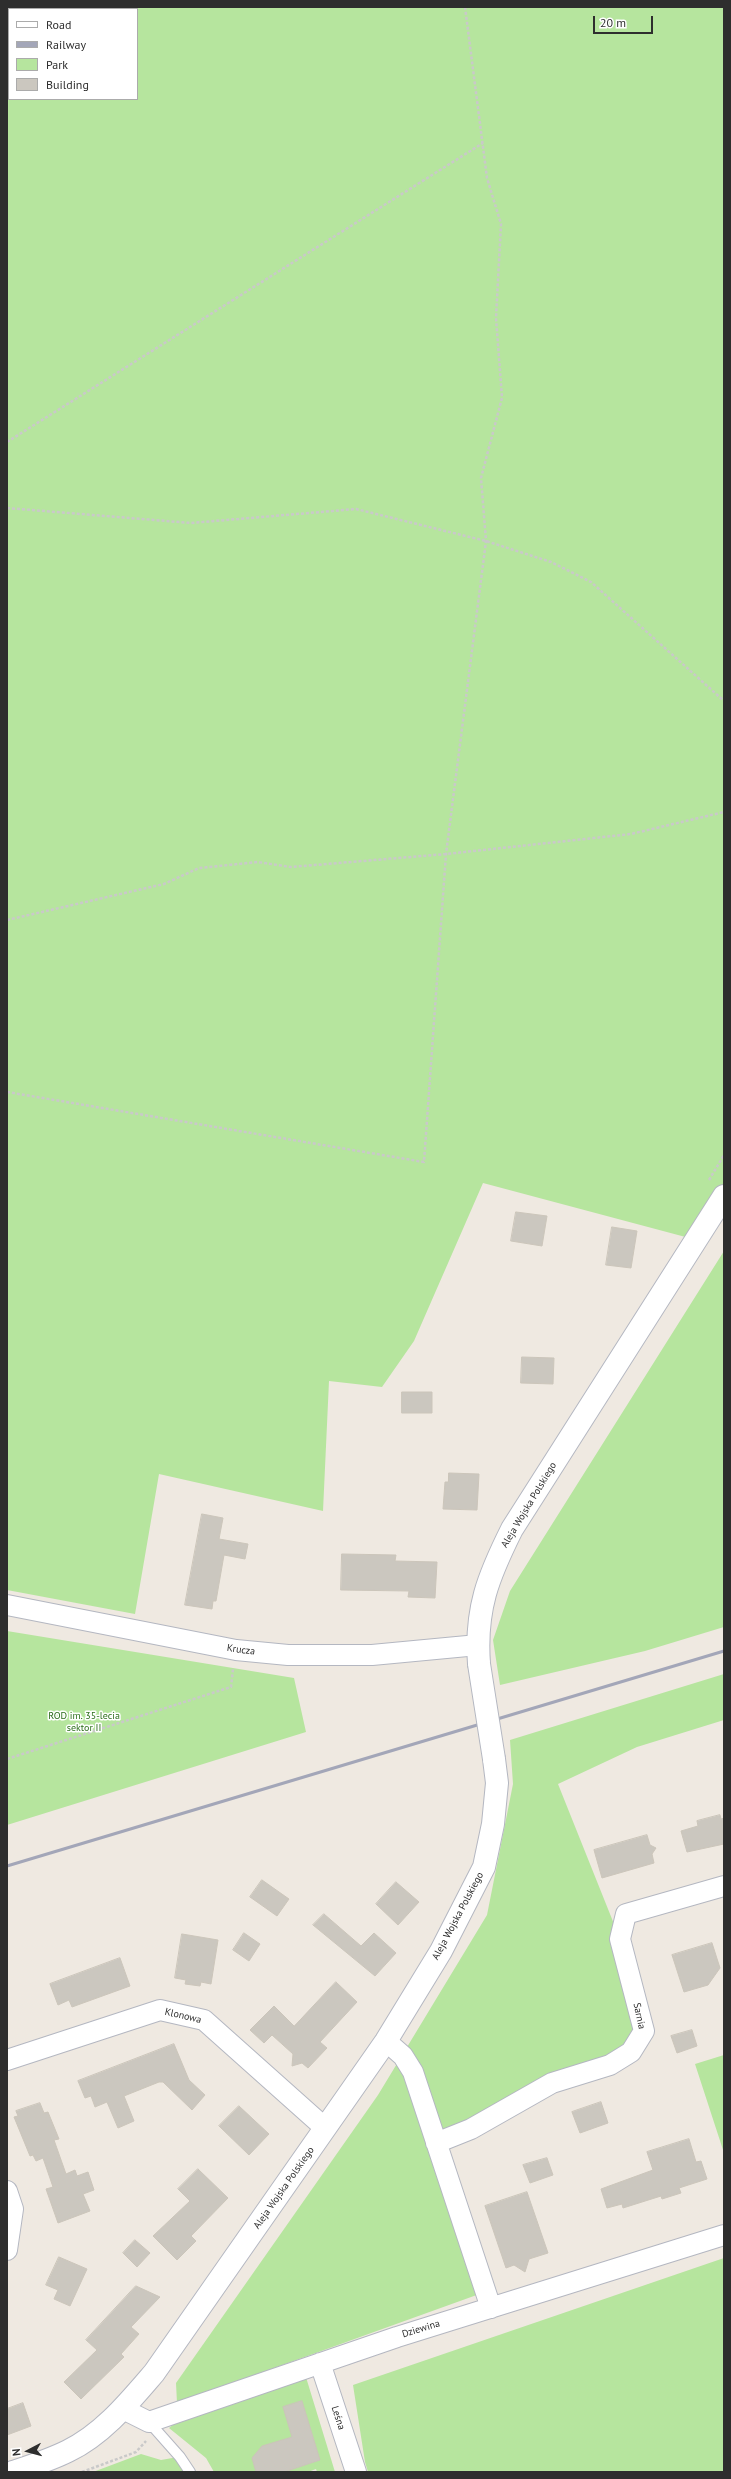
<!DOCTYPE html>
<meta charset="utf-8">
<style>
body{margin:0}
#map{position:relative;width:731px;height:2479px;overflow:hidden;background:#efe9e1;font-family:"PT Sans",sans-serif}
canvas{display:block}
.frame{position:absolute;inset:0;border:8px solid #2e2e2e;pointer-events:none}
.legend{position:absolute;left:8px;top:8px;width:130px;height:92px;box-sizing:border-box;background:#fff;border:1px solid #ababab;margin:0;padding:5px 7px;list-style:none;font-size:12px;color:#2e2e2e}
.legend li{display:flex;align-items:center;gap:8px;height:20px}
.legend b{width:20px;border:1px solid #ababab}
.north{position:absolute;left:8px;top:2431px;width:40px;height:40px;-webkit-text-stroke:3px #fff;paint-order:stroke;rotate:264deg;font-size:11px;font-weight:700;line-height:16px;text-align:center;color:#2e2e2e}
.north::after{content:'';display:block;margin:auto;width:14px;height:18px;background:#2e2e2e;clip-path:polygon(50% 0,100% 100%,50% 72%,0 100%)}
.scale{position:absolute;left:593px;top:16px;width:60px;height:18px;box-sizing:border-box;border:2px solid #2e2e2e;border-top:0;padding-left:5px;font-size:12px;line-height:14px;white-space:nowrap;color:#2e2e2e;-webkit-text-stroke:3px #fff;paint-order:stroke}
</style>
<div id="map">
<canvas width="731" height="2479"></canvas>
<div class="frame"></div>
<ul class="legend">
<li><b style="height:5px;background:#fff"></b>Road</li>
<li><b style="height:5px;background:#a3a6b8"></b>Railway</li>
<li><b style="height:11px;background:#b6e59e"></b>Park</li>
<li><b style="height:11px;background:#cbc7bf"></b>Building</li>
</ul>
<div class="north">N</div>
<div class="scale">20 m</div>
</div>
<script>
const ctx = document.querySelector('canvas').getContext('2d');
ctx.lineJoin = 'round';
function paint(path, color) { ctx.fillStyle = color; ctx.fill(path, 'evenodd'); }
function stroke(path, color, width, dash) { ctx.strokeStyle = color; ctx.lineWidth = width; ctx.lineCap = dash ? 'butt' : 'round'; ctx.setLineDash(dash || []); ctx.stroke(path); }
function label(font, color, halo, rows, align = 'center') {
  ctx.font = font + ' "PT Sans",sans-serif'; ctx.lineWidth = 3; ctx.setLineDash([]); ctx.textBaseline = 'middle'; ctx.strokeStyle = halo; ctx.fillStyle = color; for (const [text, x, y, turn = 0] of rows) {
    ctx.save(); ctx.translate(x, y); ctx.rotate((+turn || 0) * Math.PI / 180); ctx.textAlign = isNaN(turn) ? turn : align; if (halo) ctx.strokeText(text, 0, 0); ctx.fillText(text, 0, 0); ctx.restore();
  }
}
const green = new Path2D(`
 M7,7H724V1189L693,1239L483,1183L414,1341L382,1387L329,1381L323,1511L159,1474L135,1614L7,1590ZM9,9H137V99H9Z
 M724,1251V1627L645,1651L500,1685L493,1640L510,1591Z
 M7,1631L294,1678L306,1732L7,1825Z
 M724,1674V1720L637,1747L558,1784L620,1939L644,2031L631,2052L437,2143L485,2292L177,2403L176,2383L378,2095L487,1915L513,1784L510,1740Z
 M724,2055V2153L695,2064Z
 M724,2258V2472H368L365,2462L353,2385Z
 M305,2374L335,2472H317L316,2469L308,2472H214L206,2458L169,2428L181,2418Z
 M141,2454L161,2460L178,2457L186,2472H93Z`);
const building = new Path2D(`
 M516,1212L547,1216L542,1246L511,1241Z
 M612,1227L637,1231L631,1268L606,1265Z
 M522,1357L554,1358L553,1384L521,1383Z
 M402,1392H432V1413H402Z
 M449,1473L479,1474L477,1510L443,1509L445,1482H448Z
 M202,1514L223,1518L219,1539L248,1544L245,1559L224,1555L216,1601H213L212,1609L185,1605Z
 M342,1554L396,1555L395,1561L437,1562L435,1598L408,1597L409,1591L341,1590Z
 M720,1815L721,1819L724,1818V1844L687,1852L681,1831L698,1826L697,1821Z
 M647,1835L650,1845L656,1848L652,1854L654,1863L602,1878L594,1850Z
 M262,1880L289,1899L277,1916L250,1897Z
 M396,1882L419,1902L398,1925L376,1904Z
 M324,1914L361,1946L374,1933L396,1953L375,1976L313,1925Z
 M244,1933L260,1944L249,1961L233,1950Z
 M182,1934L218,1940L211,1984L201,1982L200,1986L185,1984L186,1980L175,1978Z
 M712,1943L720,1968L708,1985L684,1992L672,1955Z
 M120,1958L130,1986L72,2007L69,2000L58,2005L50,1984Z
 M336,1982L357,2002L320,2042L327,2048L308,2068L302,2063L292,2066L293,2054L272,2035L264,2043L250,2030L274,2006L294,2026Z
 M692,2030L697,2046L677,2053L671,2036Z
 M174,2044L189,2080L205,2095L192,2110L163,2082H159L124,2096L134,2121L118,2128L107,2102L95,2107L91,2096L85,2098L78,2081Z
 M601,2102L608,2123L580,2133L572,2112Z
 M40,2103L44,2113L48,2112L59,2139L54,2140L66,2174L75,2170L77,2176L88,2172L94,2190L83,2194L90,2211L58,2223L46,2189L53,2187L43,2158L36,2161L33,2155L30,2156L14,2117L18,2116L16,2111Z
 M239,2106L269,2134L249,2155L219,2126Z
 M689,2139L696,2162L701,2161L707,2179L679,2188L681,2193L662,2199L661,2196L623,2208L622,2204L607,2208L601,2189L653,2170L647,2152Z
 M547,2158L553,2175L530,2183L523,2165Z
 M198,2169L228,2198L191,2236L196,2241L177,2260L153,2236L190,2201L178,2189Z
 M527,2192L548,2253L529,2259L525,2272L514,2265L506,2268L485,2206Z
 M135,2240L150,2253L137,2267L123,2253Z
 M59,2257L87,2269L70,2306L54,2299L58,2290L46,2285Z
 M136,2286L160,2297L131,2327L139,2334L121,2354L124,2357L81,2399L64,2382L97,2350L86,2340Z
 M302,2401L320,2460L284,2472H256L252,2458L262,2446L292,2437L283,2407Z
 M23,2403L31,2426L7,2435V2409Z`);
const path = new Path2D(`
 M7,442L483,143
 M7,508L191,523L356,509L486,541L551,562L591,582L724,701
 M7,920L164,884L199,868L258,862L291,867L446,854L631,834L724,812
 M7,1092L424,1162L446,854L486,541L481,478L502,398L496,318L501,224L487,178L465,7
 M709,1180L724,1155
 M7,1759L231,1687L233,1669
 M82,2472L136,2452L146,2441`);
const service = new Path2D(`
 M149,2422L180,2457L190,2472`);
const minor = new Path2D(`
 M7,1605L236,1650L288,1655H372L478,1645
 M386,2041L403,2056L413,2072L491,2308
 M7,2060L160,2010L204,2020L325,2128
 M436,2143L471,2129L552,2083L610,2065L631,2052L644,2031L620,1939L626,1914L724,1886
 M7,2191L13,2209L7,2250
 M320,2363L356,2472
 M123,2409L149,2422L397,2337L724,2235`);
const tertiary = new Path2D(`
 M479,1664C475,1609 488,1577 512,1529L724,1196
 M13,2472C31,2466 50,2460 68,2451C103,2434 129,2402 154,2373L386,2041L441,1951L484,1867L493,1824L497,1783L494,1759`);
const rail = new Path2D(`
 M7,1866L724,1651`);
const tertiaryBridge = new Path2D(`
 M479,1664L494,1759`);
const streetNames = [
 ["Aleja Wojska Polskiego",529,1505,-59],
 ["Krucza",241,1650,8],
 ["Aleja Wojska Polskiego",458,1916,-62],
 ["Klonowa",183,2016,13],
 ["Sarnia",639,2016,78],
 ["Aleja Wojska Polskiego",284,2188,-55],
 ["Dziewina",421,2329,-17],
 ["Leśna",338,2418,72]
];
const parkNames = [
 ["ROD im. 35-lecia",84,1716],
 ["sektor II",84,1728]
];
paint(green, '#b6e59e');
paint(building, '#cbc7bf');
stroke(building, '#cbc5ba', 1);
stroke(service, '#b4b7c1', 12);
stroke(minor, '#b4b7c1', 22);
stroke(tertiary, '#b4b7c1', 24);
stroke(path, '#c9c9c9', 2.5, [3, 2]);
stroke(service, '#fff', 10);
stroke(minor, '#fff', 20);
stroke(tertiary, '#fff', 22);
stroke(rail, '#a3a6b8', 3);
stroke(tertiaryBridge, '#b4b7c1', 24, []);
stroke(tertiaryBridge, '#fff', 22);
label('10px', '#2e2e2e', '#fff', streetNames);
label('10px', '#2c6e1b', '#fff', parkNames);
</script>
